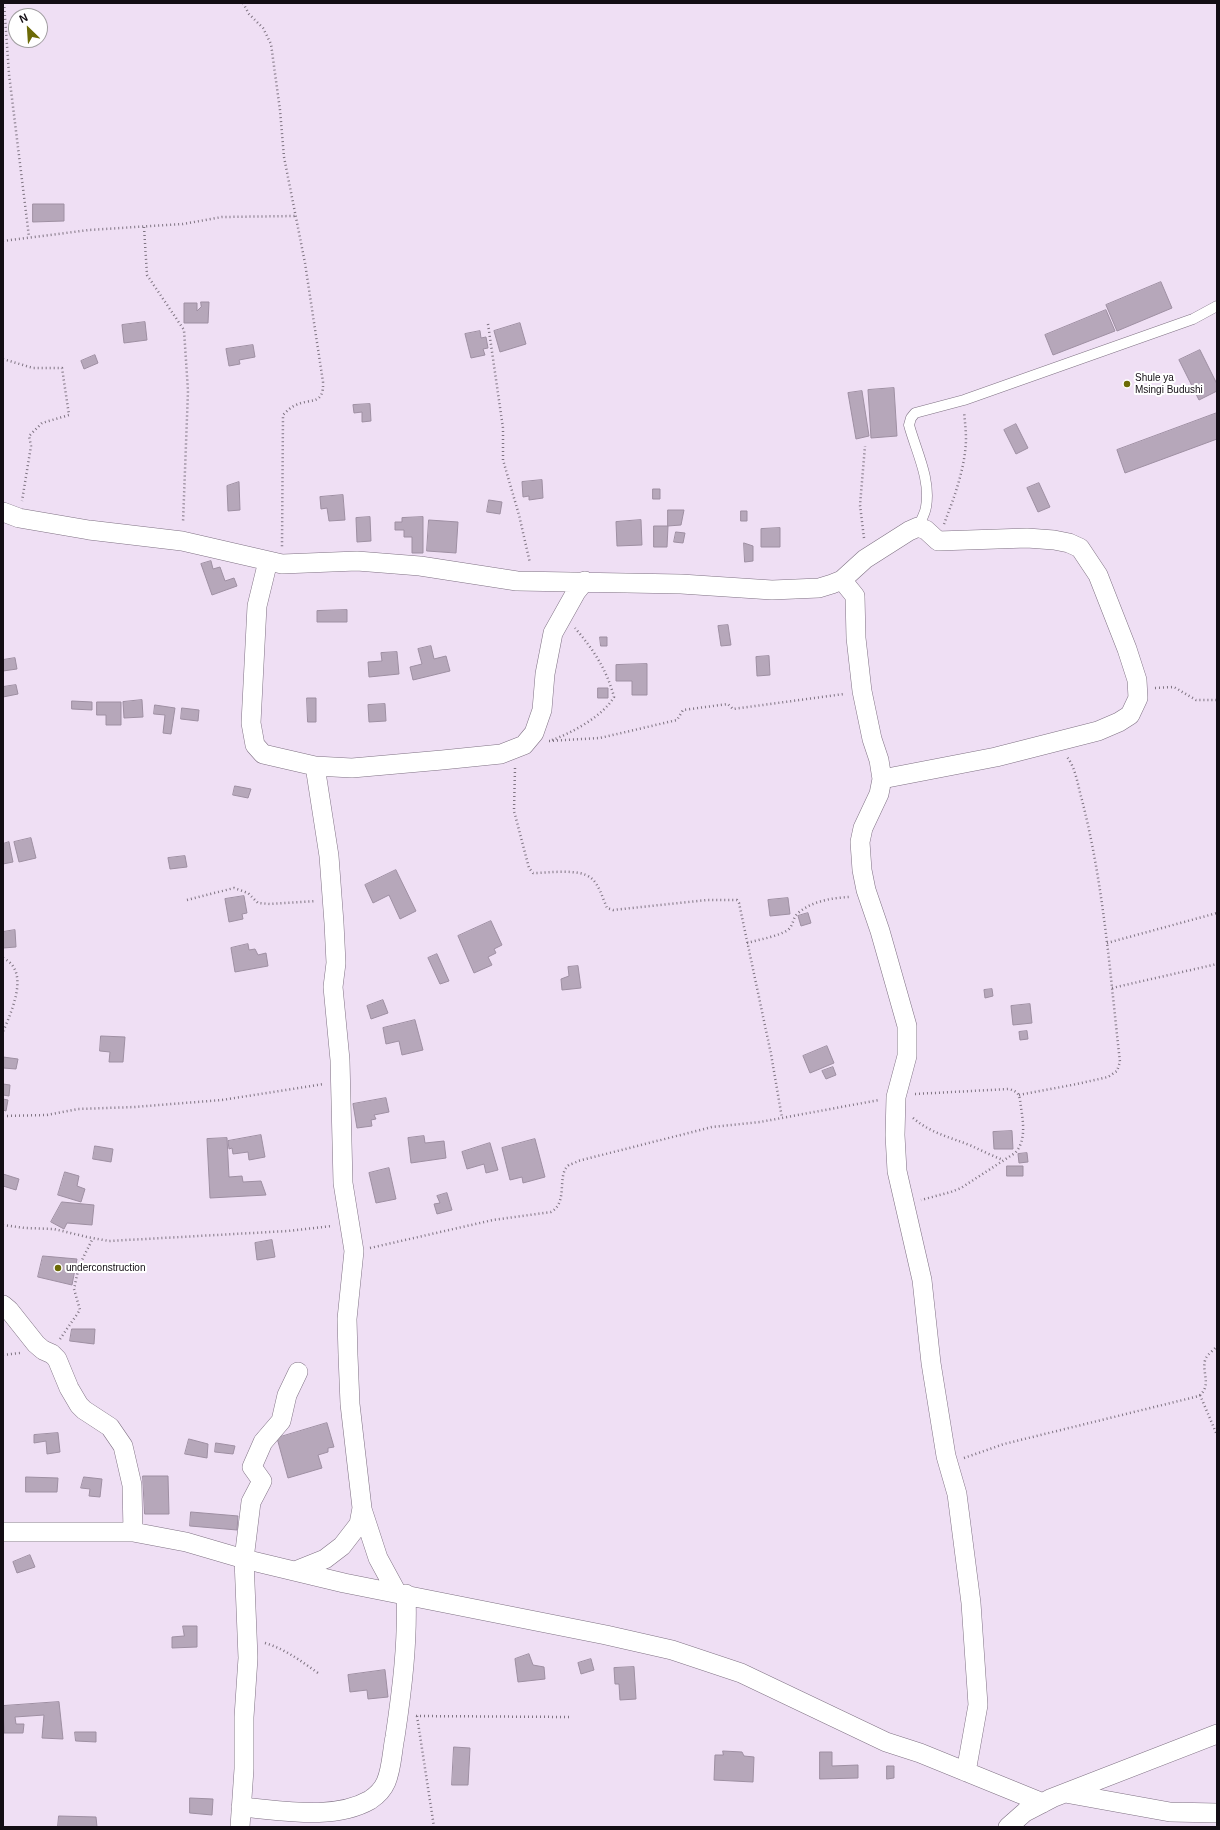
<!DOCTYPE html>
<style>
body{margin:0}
#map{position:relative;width:1220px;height:1830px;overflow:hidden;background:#efdff4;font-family:Arial,sans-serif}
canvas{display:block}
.frame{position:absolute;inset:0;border:4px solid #130d14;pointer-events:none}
.north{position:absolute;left:8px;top:8px;width:40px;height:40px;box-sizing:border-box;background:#fff;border:1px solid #a19ea1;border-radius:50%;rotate:335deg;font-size:11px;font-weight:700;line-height:16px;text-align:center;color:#130d14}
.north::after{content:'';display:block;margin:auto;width:14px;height:18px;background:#6c6a06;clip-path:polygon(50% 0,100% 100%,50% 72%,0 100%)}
</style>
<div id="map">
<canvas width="1220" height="1830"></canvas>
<div class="frame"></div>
<div class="north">N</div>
</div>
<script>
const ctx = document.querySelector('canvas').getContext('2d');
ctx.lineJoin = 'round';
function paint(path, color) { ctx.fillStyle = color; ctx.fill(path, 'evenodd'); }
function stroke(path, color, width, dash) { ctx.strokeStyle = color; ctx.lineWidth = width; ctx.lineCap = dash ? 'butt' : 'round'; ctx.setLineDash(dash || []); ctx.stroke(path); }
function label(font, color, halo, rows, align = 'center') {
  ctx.font = font + ' Arial,sans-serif'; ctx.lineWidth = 4; ctx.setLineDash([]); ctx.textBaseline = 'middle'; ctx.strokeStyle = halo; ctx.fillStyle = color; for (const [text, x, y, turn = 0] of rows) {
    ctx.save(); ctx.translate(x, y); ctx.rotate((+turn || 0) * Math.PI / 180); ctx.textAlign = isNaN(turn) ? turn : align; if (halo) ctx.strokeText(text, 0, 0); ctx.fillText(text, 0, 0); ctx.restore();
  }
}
const building = new Path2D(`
 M33,204H64V221L33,222Z
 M1161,282L1172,308L1117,331L1106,305Z
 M201,302H209L208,323H184V303H197V311L201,307Z
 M1106,310L1115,331L1053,355L1045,335Z
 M145,322L147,340L124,343L122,325Z
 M520,323L526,344L500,352L494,331Z
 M480,331L481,338L486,337L488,348L483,349L485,355L471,358L465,334Z
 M253,345L255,357L239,360L240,364L229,366L226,349Z
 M1200,350L1217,384V391L1199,400L1179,360Z
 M95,355L98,363L84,369L81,361Z
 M894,388L897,436L871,438L868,390Z
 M862,391L869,436L856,439L848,393Z
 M370,404L371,421L362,422V412L354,413L353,405Z
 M1217,413V439L1125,473L1117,450Z
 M1016,424L1028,448L1016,454L1004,430Z
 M542,480L543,498L529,500V496L523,497L522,482Z
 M239,482L240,510L228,511L227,486Z
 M1039,483L1050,507L1038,512L1027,488Z
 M653,489H660V499H653Z
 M343,495L345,520L329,521L327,508L321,509L320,497Z
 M489,500L502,502L500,514L487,512Z
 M668,510H684L681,525L668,526Z
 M741,511H747V521H741Z
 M370,517L371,541L357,542L356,518Z
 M423,517V553H412V537H404V530H395V522H402V518Z
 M429,520L458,522L456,553L427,551Z
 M641,520L642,545L617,546L616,522Z
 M654,526H668L667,547H654Z
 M780,528V547H761V529Z
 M676,532L685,533L683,543L674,542Z
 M744,543L753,546V561L745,562Z
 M211,561L213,569L220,567L225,581L234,578L237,586L212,595L201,564Z
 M347,610V622H317V611Z
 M728,625L731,645L721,646L718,626Z
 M600,637H607V646H601Z
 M431,646L434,659L446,656L450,671L413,680L410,667L422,664L418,649Z
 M397,652L399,674L369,677L368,662L382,661L381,653Z
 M769,656L770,675L757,676L756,657Z
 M15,658L17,669L3,671V660Z
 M647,664V695H632V681H616V665Z
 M16,685L18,694L3,697V687Z
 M598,688H608V698H598Z
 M307,698H316V722H308Z
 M142,700L143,717L124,718L123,702Z
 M72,701L92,702V710L72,709Z
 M97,702H121V725H106V715H97Z
 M385,704L386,721L369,722L368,705Z
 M155,705L175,708L171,734L163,733L165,715L154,714Z
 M182,708L199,710L198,721L181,719Z
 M235,786L251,789L248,798L233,795Z
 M31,838L36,858L19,862L14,842Z
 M9,842L13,862L3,864V844Z
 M185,856L187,867L170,869L168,858Z
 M396,870L416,911L400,919L389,895L373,903L365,885Z
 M244,896L247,913L242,914L243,919L229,922L225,899Z
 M788,898L790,914L770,916L768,900Z
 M808,913L811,923L801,926L798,916Z
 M491,921L502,945L494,949L496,953L488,957L492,965L474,973L458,936Z
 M15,930L16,947L3,948V932Z
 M248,944L249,950L255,949L258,955L266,953L268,966L235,972L231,948Z
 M437,954L449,981L440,984L428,958Z
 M578,966L581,988L562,990L561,979L569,976L568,967Z
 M992,989L993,996L985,998L984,990Z
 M383,1000L388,1013L371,1019L367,1006Z
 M1030,1004L1032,1023L1013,1025L1011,1006Z
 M415,1020L423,1050L402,1055L399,1041L386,1044L383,1028Z
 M1027,1031L1028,1039L1020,1040L1019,1032Z
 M101,1036L125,1037L123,1062H109L110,1052L100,1051Z
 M827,1046L834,1063L810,1073L803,1056Z
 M3,1057L18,1059L16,1069L3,1068Z
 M833,1067L836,1075L826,1079L822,1071Z
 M3,1084L10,1085L9,1096L3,1095Z
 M386,1098L389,1112L374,1115L376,1119L371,1120L372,1126L357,1128L353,1104Z
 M3,1099L8,1100L6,1111L3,1110Z
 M1012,1131L1013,1149H994L993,1132Z
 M261,1135L265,1157L249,1160L248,1152L233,1154L232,1148L229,1149L228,1141Z
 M424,1136L425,1143L444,1141L446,1158L411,1163L408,1138Z
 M227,1138L229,1177L242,1176L243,1182L261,1181L266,1195L210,1198L207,1139Z
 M535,1139L545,1177L523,1183L522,1177L510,1180L502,1148Z
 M490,1143L498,1170L486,1173L484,1164L467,1169L462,1152Z
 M95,1146L113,1149L111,1162L93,1159Z
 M1027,1153L1028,1162L1019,1163L1018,1154Z
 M1007,1166H1023V1176H1007Z
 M389,1168L396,1199L376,1203L369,1173Z
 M65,1172L79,1176L77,1186L85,1189L81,1202L58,1195Z
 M3,1174L19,1179L16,1190L3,1186Z
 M447,1193L452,1210L437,1214L434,1204L440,1203L437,1196Z
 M62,1202L94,1205L92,1225L67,1223L64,1229L51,1222Z
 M272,1240L275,1257L257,1260L255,1243Z
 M43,1256L77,1259L72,1285L38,1277Z
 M72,1329H95L94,1344L70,1341Z
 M327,1423L334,1447L328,1448V1452L318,1455L322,1468L288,1478L277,1438Z
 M58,1433L60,1452L47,1454L46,1441L34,1443V1435Z
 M189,1439L208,1444L207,1458L185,1454Z
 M216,1443L235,1446L233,1454L215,1452Z
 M143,1476H168L169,1514H145Z
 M26,1477L58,1478L57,1492H26Z
 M84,1477L102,1479L100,1497L89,1496L90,1489L81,1488Z
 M191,1512L238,1516L237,1530L190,1526Z
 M30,1555L35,1567L17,1573L13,1562Z
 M183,1626H197V1647L172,1648V1637L184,1636Z
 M529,1654L533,1665L544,1667L545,1679L518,1682L515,1659Z
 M591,1659L594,1670L581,1674L578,1663Z
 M634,1667L636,1699L620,1700L619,1684H615L614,1668Z
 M385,1670L388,1697L368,1699L367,1690L350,1692L348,1675Z
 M59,1702L63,1739L42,1738L44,1715L15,1717L16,1724H24L23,1733H4L3,1706Z
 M75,1732H96V1742L76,1741Z
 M454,1747L470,1748L468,1785H452Z
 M723,1751L742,1752L744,1756L754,1757L753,1782L714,1780L715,1755H723Z
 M820,1752H832V1766L858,1765V1778L820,1779Z
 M887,1766H894V1778L887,1779Z
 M190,1798L213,1799L212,1815L190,1813Z
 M59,1816L96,1817L97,1827H58Z`);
const path = new Path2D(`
 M4,3L9,74L29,237
 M243,3L249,14L263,28L271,44L280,110L284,157L305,263L323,382C324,406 310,398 296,405C291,407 287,411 283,415L282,547
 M144,227L147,275L184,330L188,391L183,523
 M3,241L89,230L183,224L222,217L295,216
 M488,324L503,428V460L519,515L530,563
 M3,359L33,368H62L69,415L42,423L29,436L31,446L22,501
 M944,524C954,498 965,469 966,440C966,431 965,422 964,412
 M864,538L860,505L865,446
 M1155,688L1174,687L1196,700H1217
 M552,740C572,733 603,716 614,697C607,670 593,649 575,628
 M549,741L600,738L677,720L683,710L728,704L733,709L844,694
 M515,768L514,811L529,868L533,873C548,873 579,868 591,878C599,884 603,899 607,908L613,910L707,900H737L739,903L771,1054L782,1118
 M187,900L234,888L248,893L258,903L270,904L316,901
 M747,943C761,939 776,937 788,930C793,926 793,918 797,914C811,901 832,898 849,897
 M1107,943L1217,913
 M3,958C31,971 11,1012 3,1032
 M1112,988L1217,964
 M915,1094L1009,1089C1016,1091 1019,1093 1020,1100C1022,1117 1028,1139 1015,1153L961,1188L951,1192L921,1200
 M1019,1095L1077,1084L1108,1077L1117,1071L1120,1062C1110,974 1104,886 1082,800C1078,787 1076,768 1067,757
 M3,1116L47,1115L78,1109L134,1107L222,1100L324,1084
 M913,1118C932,1134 950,1137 972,1146C982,1151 993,1156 1003,1160
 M3,1225L25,1228L54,1229L87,1237L109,1241L288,1231L332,1226
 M370,1248L493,1220L551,1212C569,1202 556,1174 569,1165C571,1164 575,1163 578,1161L712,1127L760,1122L879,1100
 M60,1339L80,1310L74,1289L79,1266L93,1238
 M3,1355L20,1353
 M1200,1395L1217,1435
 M964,1458L1004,1444L1199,1396C1213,1385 1200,1370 1206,1358C1208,1354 1214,1350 1217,1346
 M265,1643C285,1649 301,1661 318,1673
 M416,1716L569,1717
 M417,1716L434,1827`);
const lane = new Path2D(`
 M918,527C921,520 925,514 926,507C931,479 916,451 909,425L911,418L915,413L964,400L1193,319L1217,306`);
const street = new Path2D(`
 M3,512L19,518L89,530L182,541L282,564L357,561L420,566L517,581L681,584L772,590L819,588L832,584L842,580L865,559L909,531L918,527L926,530L938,541L1027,538L1054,540L1069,543L1080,548L1098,575L1127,649L1137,680L1138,698L1130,715L1119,722L1098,731L996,757L882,779
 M268,561L257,606L251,723L255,745L263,754L315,766L352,768L442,760L501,754L524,745L534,733L542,710L545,674L553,633L576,592L585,581
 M842,580L855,596L856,638L862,691L872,739L879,760L882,779L879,794L863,828L860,842L862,870L866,890L880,931L907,1026V1056L896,1097L895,1135L897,1171L922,1280L931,1363L946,1456L957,1494L971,1603L978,1705L966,1772
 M3,1305L9,1310L36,1344L43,1350L52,1354L57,1359L69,1388L79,1405L84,1410L110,1427L123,1446L132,1485L133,1532
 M362,1509L378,1558L397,1593
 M3,1532H133L186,1542L244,1559L344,1583L606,1635L672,1650L741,1673L886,1742L920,1753L1043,1803
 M295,1571L325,1559L342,1546L359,1524L362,1508L350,1404L348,1355L347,1319L354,1251L343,1183L340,1060L333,987L336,963L334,923L329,856L315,766
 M1065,1793L1170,1812L1217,1813
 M241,1807C281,1810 333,1821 370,1800C376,1796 383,1789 386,1782C392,1768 392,1751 395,1737C402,1690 408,1642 406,1594
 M240,1827L244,1769V1717L248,1658L244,1559L251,1502L262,1481L252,1467L263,1442L281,1421L287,1395L298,1372
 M1008,1827L1025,1812L1052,1798L1217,1734`);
const markers = [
 [1127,384,4,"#6c6a06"],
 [58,1268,4,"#6c6a06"]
];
const poiNames = [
 ["Shule ya",1135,378],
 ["Msingi Budushi",1135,390],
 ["underconstruction",66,1268]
];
paint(building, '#b6a7ba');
stroke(building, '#9e8fa2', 1);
stroke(lane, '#7f7183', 11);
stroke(street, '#7f7183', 20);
stroke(path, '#7f7482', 2.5, [1, 3]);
stroke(lane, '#fff', 10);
stroke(street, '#fff', 19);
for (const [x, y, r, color] of markers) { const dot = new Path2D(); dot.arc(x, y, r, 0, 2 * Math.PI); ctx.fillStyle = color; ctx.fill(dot); stroke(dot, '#fff', 1.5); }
label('10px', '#130d14', '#fff', poiNames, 'left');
</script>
